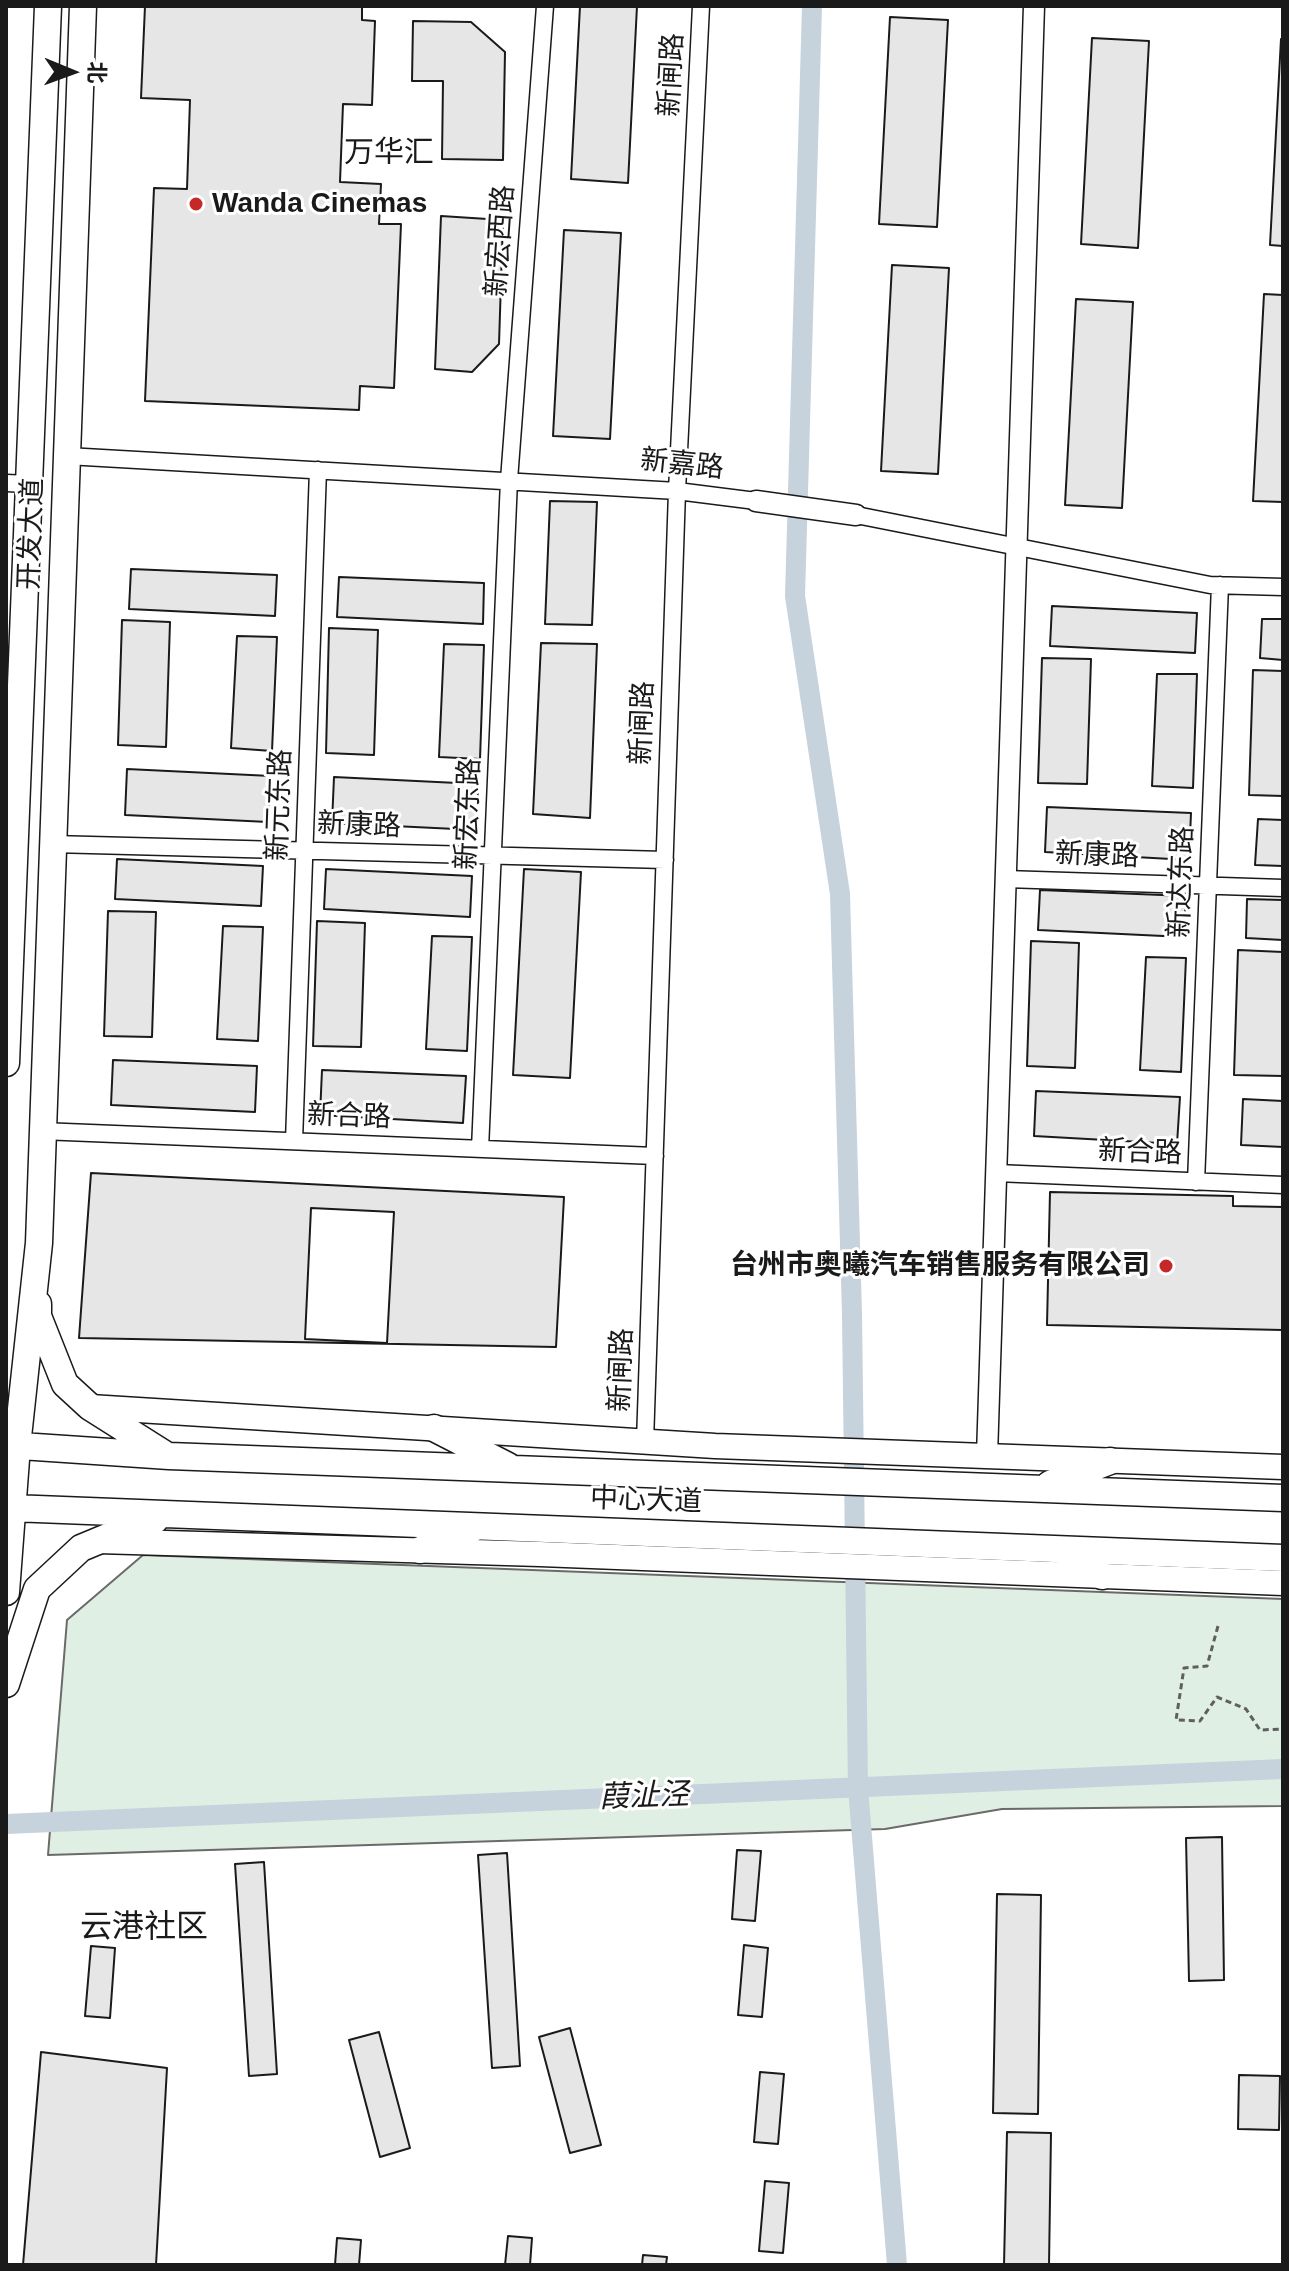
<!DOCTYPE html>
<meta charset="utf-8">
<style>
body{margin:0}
#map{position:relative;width:1289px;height:2271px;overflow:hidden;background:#fff;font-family:Helvetica,"Noto Sans SC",sans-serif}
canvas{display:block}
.frame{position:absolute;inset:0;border:8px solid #1a1a1a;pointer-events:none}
.north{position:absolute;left:32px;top:32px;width:80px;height:80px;-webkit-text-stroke:6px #fff;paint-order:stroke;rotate:91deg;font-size:22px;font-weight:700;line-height:32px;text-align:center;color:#1a1a1a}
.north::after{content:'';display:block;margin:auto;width:28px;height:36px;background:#1a1a1a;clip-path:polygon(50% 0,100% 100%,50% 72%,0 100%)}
</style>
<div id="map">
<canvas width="1289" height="2271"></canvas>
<div class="frame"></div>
<div class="north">北</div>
</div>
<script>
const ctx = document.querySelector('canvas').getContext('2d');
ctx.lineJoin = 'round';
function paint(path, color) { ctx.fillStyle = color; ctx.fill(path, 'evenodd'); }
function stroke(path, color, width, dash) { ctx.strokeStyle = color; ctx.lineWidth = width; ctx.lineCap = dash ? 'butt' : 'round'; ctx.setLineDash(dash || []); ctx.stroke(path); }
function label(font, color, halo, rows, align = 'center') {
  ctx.font = font + ' Helvetica,"Noto Sans SC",sans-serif'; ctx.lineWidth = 6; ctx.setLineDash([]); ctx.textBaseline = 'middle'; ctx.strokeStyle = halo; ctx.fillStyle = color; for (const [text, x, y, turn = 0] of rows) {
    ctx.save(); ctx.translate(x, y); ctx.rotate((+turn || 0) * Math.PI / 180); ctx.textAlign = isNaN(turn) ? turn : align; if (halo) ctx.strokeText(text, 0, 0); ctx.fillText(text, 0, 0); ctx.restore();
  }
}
const green = new Path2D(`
 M143,1555L1283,1599V1806L1002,1809L885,1829L48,1855L67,1620Z`);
const canal = new Path2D(`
 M812,6L795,596L840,894L852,1314L858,1788L897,2265
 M6,1824L1283,1769`);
const building = new Path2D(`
 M145,6H362V20L375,21L372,105L343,104L340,182L381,184L379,224H401L394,388L360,386L359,410L145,401L154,188L187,189L190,100L141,98Z
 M580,6H637L628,183L571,179Z
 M890,17L948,20L937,227L879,224Z
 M413,21L471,22L505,52L503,160L442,159L443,81H412Z
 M1092,38L1149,41L1138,248L1081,244Z
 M1281,39H1283V246L1270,245Z
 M441,216L503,220L499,344L472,372L435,369Z
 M564,230L621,233L610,439L553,436Z
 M892,265L949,268L938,474L881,471Z
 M1264,294L1283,295V502L1253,501Z
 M1076,299L1133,302L1122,508L1065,505Z
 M550,501L597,502L592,625L545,624Z
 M131,569L277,575L275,616L129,609Z
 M339,577L484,583L483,624L337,617Z
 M1052,606L1197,613L1195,653L1050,646Z
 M1262,619H1283V660L1260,658Z
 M122,620L170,622L166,747L118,745Z
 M329,628L378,630L374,755L326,753Z
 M237,636L277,637L272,751L231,748Z
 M541,643L597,644L590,818L533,814Z
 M444,644L484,645L480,759L439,757Z
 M1042,658L1091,659L1087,784L1038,783Z
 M1253,670L1283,671V796L1249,795Z
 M1157,674H1197L1193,788L1152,786Z
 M127,769L271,776L268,822L125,815Z
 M334,777L478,784L476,830L332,823Z
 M1047,807L1191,813L1189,860L1045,852Z
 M1258,819L1283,820V866L1255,865Z
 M117,859L263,866L261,906L115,899Z
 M326,869L472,876L470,917L324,909Z
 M524,869L581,872L570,1078L513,1075Z
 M1040,890L1186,896L1184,937L1038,930Z
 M1247,899L1283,900V940L1246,938Z
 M108,911L156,912L152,1037L104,1036Z
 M317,921L365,923L361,1047L313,1046Z
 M223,926L263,927L258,1041L217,1039Z
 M432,936L472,937L467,1051L426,1049Z
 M1031,941L1079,943L1075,1068L1027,1066Z
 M1238,950L1283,952V1076L1234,1075Z
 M1146,957L1186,958L1181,1072L1140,1070Z
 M113,1060L257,1066L255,1112L111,1105Z
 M322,1070L466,1076L463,1123L320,1115Z
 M1036,1091L1180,1097L1177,1144L1034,1136Z
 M1243,1099L1283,1101V1147L1241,1145Z
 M91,1173L564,1197L556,1347L79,1338Z
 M1050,1192L1233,1196V1206L1283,1207V1330L1047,1325Z
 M311,1208L394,1212L387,1343L305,1339Z
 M1222,1837L1224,1980L1189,1981L1186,1838Z
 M737,1850L761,1851L755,1921L732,1919Z
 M507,1853L520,2066L492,2068L478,1855Z
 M264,1862L277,2074L249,2076L235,1864Z
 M997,1894L1041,1895L1038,2114L993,2113Z
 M744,1945L768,1948L762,2017L738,2015Z
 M91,1946L115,1948L110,2018L85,2016Z
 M570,2028L601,2145L570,2153L539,2037Z
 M379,2032L410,2148L380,2157L349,2040Z
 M41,2052L167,2068L156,2265H23Z
 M760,2072L784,2074L778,2144L754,2142Z
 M1239,2075L1280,2076L1279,2130L1238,2129Z
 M1007,2132L1051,2133L1049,2265H1004Z
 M765,2181L789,2183L783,2253L759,2251Z
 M508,2236L532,2238L530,2265H505Z
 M337,2238L361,2240L359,2265H335Z
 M643,2255L667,2257L666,2265H642Z`);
const path = new Path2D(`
 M1218,1626L1207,1666L1184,1668L1176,1720L1200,1721L1217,1697L1246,1709L1260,1730L1283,1729`);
const minor = new Path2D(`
 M67,456L677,491L756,501
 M6,483L29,484
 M856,515L1210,585L1283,587
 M52,844L665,860
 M1005,879L1283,888
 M41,1131L655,1156
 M294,1141L318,470
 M480,1149L509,480L545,6
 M996,1173L1283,1185
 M1196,1182L1220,585
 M645,1442L677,491L701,6`);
const tertiary = new Path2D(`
 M756,501L856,515
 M987,1456L1034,6`);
const secondary = new Path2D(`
 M90,1407L715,1446L1283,1467
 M98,1541L540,1554L1283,1583`);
const primary = new Path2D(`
 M6,1063L48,6
 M38,1304V1316L65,1384L90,1407L166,1455
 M434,1428L508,1466
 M6,1445L169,1456L1283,1498
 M1050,1484L1110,1461
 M6,1505L12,1508L1283,1558
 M420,1550L472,1529
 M1061,1550L1102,1576
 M6,1592L17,1446L39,1243L83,6
 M6,1684L37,1589L81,1548L134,1526L155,1520`);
const markers = [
 [196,204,8,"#c62828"],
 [1166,1266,8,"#c62828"]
];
const streetNames = [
 ["新闸路",672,75,-87],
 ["新宏西路",501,241,-86],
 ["新嘉路",682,465,6],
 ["开发大道",32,534,-88],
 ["新闸路",643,723,-88],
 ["新元东路",280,805,-88],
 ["新宏东路",469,814,-88],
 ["新康路",359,826,2],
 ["新康路",1097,856,2],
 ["新达东路",1182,882,-88],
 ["新合路",349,1117,2],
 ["新合路",1140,1153,2],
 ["新闸路",622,1370,-88],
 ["中心大道",646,1501,2]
];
const poiNames = [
 ["Wanda Cinemas",212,204],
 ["台州市奥曦汽车销售服务有限公司",1150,1266,"right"]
];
const neighbourhoodNames = [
 ["万华汇",389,154]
];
const waterNames = [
 ["葭沚泾",644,1797,-2]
];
const quarterNames = [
 ["云港社区",144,1928]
];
paint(green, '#e0efe3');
stroke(green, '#6a6a6a', 2);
stroke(canal, '#c6d2dc', 20);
paint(building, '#e6e6e6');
stroke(building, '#1a1a1a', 2);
stroke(minor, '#1a1a1a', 19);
stroke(tertiary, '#1a1a1a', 23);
stroke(secondary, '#1a1a1a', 27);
stroke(primary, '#1a1a1a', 29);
stroke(path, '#5f5f5f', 3, [6, 4]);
stroke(minor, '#fff', 16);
stroke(tertiary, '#fff', 20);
stroke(secondary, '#fff', 24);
stroke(primary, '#fff', 26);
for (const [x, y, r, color] of markers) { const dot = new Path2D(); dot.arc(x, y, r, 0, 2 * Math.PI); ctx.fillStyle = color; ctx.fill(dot); stroke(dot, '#fff', 3); }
label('28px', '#1a1a1a', '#fff', streetNames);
label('bold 28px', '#1a1a1a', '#fff', poiNames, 'left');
label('30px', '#1a1a1a', '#fff', neighbourhoodNames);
label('italic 30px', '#1a1a1a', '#fff', waterNames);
label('32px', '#1a1a1a', '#fff', quarterNames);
</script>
